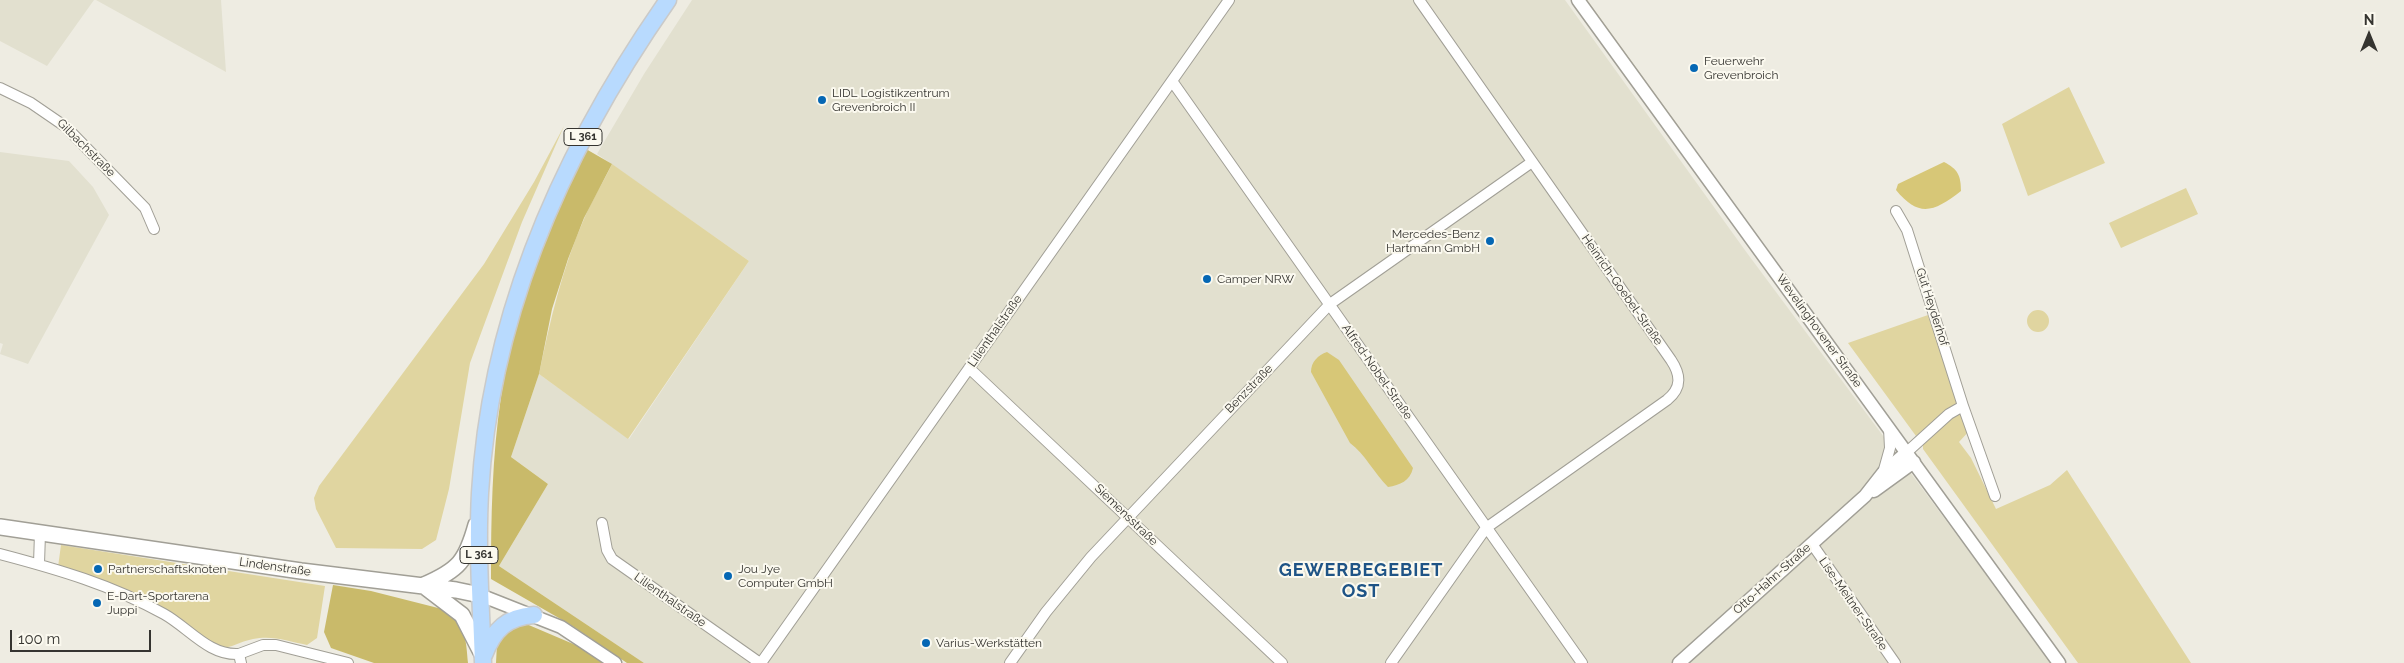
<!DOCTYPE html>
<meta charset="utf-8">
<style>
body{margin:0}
#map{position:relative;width:2404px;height:663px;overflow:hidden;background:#eeece2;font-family:Raleway,sans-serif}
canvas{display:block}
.north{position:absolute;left:2344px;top:10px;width:50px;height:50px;-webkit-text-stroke:4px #fbf9ef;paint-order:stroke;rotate:0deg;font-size:14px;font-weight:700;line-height:20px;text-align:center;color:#353430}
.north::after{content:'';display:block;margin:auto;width:18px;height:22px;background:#353430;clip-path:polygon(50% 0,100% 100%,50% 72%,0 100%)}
.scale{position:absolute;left:10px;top:630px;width:141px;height:22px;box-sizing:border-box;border:2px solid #353430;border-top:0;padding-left:6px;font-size:15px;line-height:18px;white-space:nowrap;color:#353430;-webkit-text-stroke:4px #fbf9ef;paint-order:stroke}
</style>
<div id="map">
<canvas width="2404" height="663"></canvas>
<div class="north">N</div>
<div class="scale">100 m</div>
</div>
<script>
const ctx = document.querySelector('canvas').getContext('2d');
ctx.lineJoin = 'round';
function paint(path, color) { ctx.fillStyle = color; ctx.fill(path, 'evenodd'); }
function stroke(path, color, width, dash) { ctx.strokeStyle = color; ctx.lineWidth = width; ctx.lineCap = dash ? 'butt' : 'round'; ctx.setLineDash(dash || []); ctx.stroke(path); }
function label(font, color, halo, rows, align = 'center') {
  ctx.font = font + ' Raleway,sans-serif'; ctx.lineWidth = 4; ctx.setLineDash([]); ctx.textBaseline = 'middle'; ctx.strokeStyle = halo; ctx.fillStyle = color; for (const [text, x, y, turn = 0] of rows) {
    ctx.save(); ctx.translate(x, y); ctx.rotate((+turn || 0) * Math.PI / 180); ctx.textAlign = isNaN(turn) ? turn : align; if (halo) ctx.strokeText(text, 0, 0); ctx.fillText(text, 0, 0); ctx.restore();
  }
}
const built = new Path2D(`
 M0,0H94L47,66L0,41Z
 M96,0H221L226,72Z
 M692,0H1565L1747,253L2052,663H644L499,566L548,484L511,457L539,374L629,439L749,261L597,154L644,74Z
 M0,152L69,161L93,187L109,215L28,364L0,354L3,344L0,343Z`);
const green = new Path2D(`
 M1584,0H1587L1679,127L1678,129Z
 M2069,87L2105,163L2028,196L2002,124Z
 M564,126L522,222L470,363L449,489L436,540L422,549L336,548L316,509L314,498L319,486L484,264L534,182Z
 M612,164L749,261L628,439L539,374C550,321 562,269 584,219C592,200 603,183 612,164Z
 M2186,188L2198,214L2121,248L2109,223Z
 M2027 321a11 11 0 1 1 22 0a11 11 0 1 1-22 0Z
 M1928,315L1958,403L1916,436L1848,343Z
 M1956,415H1962L1970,430L1959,442L1971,458L1996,509L2050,485L2067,470L2191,663H2078L1923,449V444Z
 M61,545L325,586L317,638L307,645C288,641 272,635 253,639C238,642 232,649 216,648C172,606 115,582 58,567Z`);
const forest = new Path2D(`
 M586,149L612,164L584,218L568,259L552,309L539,374L511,457L548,484L499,566L644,663H627L571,625L491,579C491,518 492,457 501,397C515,309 549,228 586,149Z
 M333,585L371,591L446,610C466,623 466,641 468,663H374L331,648L324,632Z
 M524,623L578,646L604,663H496L497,644L501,635Z`);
const water = new Path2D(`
 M1944,162C1958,169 1961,176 1961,191C1934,212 1919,218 1896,190L1898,184Z
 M1327,352L1339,360L1413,468C1410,481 1400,485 1388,487C1374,473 1365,454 1350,443L1311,372C1311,362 1318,355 1327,352Z`);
const minor = new Path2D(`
 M1172,81L1582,663
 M0,88L31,103L66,127L145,208L154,229
 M1896,211L1907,230L1963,406L1949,414L1907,452
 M969,368L1282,663
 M1963,406L1995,496
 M1883,473L1890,448L1889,428
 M602,523L607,550L612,559L760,663
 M1812,544L1895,663
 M0,554C57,569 112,585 164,614C189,628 209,656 239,654L241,663
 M39,564L40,533
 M239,654L263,645H276L348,663
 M761,663L1229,0
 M1010,663L1046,612L1091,557L1330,304L1532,162
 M1391,663L1486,528L1667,400C1682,388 1681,375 1671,360L1419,0`);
const tertiary = new Path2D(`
 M1578,0L2059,663
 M1874,491L1914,462
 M480,595L561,627L615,663
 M1679,663L1865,496L1883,473L1907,452`);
const secondary = new Path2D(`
 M0,527L301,571L456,590L480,595
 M424,585C459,570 466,561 476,525
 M424,586L462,615L482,654`);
const primary = new Path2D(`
 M484,655C494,629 507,617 534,615
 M483,663C481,606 477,550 480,493C490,312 565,147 668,0`);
const markers = [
 [1694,68,5,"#0567b4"],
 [822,100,5,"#0567b4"],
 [1490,241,5,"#0567b4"],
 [1207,279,5,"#0567b4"],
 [98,569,5,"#0567b4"],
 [728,576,5,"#0567b4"],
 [97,603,5,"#0567b4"],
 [926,643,5,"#0567b4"]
];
const shields = [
 [583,137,38],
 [479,555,38]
];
const shieldNames = [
 ["L 361",583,137],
 ["L 361",479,555]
];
const poiNames = [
 ["Feuerwehr",1704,61],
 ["Grevenbroich",1704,75],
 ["LIDL Logistikzentrum",832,93],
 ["Grevenbroich II",832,107],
 ["Mercedes-Benz",1480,234,"right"],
 ["Hartmann GmbH",1480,248,"right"],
 ["Camper NRW",1217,279],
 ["Partnerschaftsknoten",108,569],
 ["Jou Jye",738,569],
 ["Computer GmbH",738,583],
 ["E-Dart-Sportarena",107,596],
 ["Juppi",107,610],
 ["Varius-Werkstätten",936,643]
];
const streetNames = [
 ["Gilbachstraße",86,148,45],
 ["Heinrich-Goebel-Straße",1622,290,55],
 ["Gut Heyderhof",1932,307,72],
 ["Lilienthalstraße",995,331,-55],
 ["Wevelinghovener Straße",1819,331,54],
 ["Alfred-Nobel-Straße",1377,372,55],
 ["Benzstraße",1249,389,-46],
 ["Siemensstraße",1126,515,44],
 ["Lindenstraße",275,567,8],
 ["Otto-Hahn-Straße",1772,579,-42],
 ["Lilienthalstraße",670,600,35],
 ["Lise-Meitner-Straße",1853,604,55]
];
const districtNames = [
 ["GEWERBEGEBIET",1361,571],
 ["OST",1361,592]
];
paint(built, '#e2e0cf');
paint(green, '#e0d5a0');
paint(forest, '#c9ba6a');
paint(water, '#d7c777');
stroke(minor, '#a19f96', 12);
stroke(tertiary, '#a19f96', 15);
stroke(secondary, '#a19f96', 18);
stroke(primary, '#cacac9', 19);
stroke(minor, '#fff', 10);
stroke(tertiary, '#fff', 12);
stroke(secondary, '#fff', 15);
stroke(primary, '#b8dafe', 16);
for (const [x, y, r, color] of markers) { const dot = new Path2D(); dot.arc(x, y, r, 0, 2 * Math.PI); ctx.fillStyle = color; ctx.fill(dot); stroke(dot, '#fbf9ef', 2); }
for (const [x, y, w] of shields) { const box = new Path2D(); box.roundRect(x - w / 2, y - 8.5, w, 17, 4); ctx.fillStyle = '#fbf9ef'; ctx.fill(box); stroke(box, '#353430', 1); }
label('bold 11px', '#353430', null, shieldNames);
label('12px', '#353430', '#fbf9ef', poiNames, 'left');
label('12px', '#353430', '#fbf9ef', streetNames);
ctx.letterSpacing = '1px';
label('bold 18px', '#1f5486', '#fbf9ef', districtNames);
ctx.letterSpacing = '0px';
</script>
